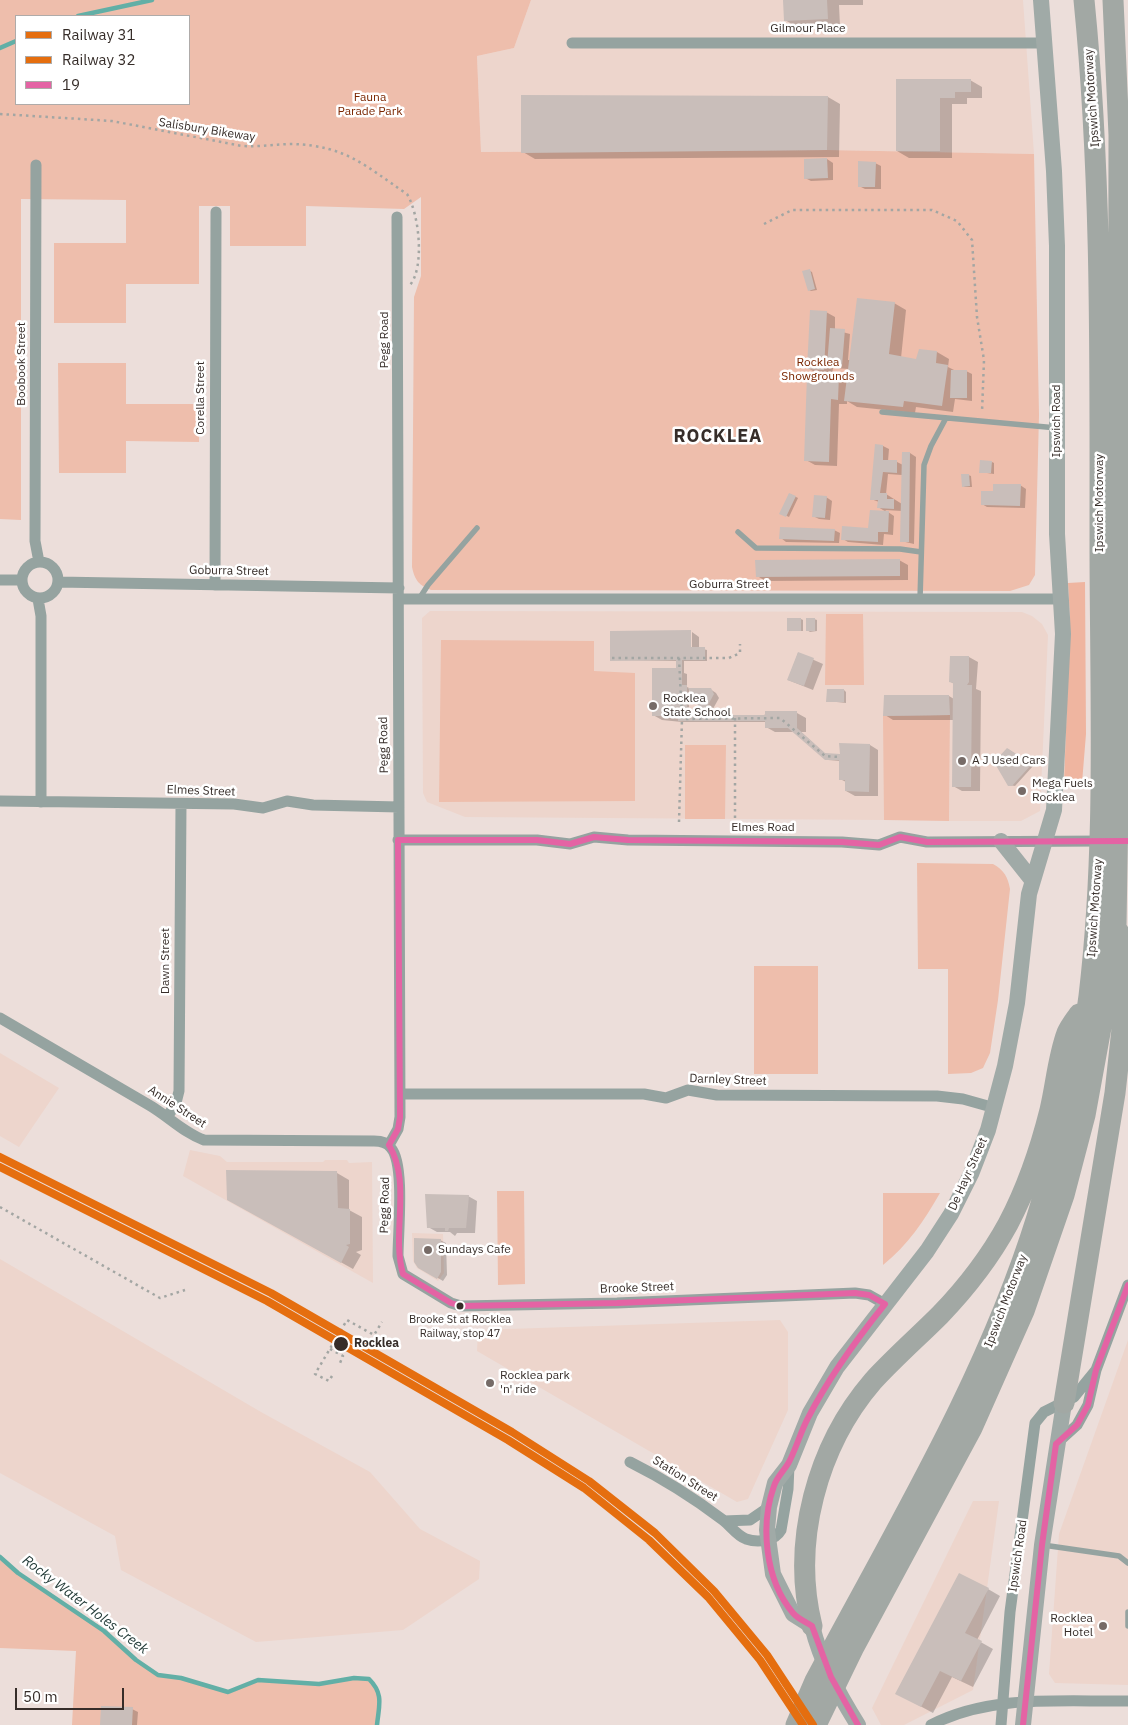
<!DOCTYPE html>
<style>
body{margin:0}
#map{position:relative;width:1128px;height:1725px;overflow:hidden;background:#ecdeda;font-family:"IBM Plex Sans",sans-serif}
canvas{display:block}
.legend{position:absolute;left:15px;top:15px;width:175px;height:90px;box-sizing:border-box;background:#fff;border:1px solid #afaba9;margin:0;padding:6px 9px;list-style:none;font-size:15px;color:#362d29}
.legend li{display:flex;align-items:center;gap:10px;height:25px}
.legend b{width:25px;border:1px solid #afaba9}
.scale{position:absolute;left:15px;top:1688px;width:109px;height:22px;box-sizing:border-box;border:2px solid #362d29;border-top:0;padding-left:6px;font-size:15px;line-height:18px;white-space:nowrap;color:#362d29;-webkit-text-stroke:4px #fff;paint-order:stroke}
</style>
<div id="map">
<canvas width="1128" height="1725"></canvas>
<ul class="legend">
<li><b style="height:6px;background:#e56e0f"></b>Railway 31</li>
<li><b style="height:6px;background:#e56e0f"></b>Railway 32</li>
<li><b style="height:6px;background:#e463a4"></b>19</li>
</ul>
<div class="scale">50 m</div>
</div>
<script>
const ctx = document.querySelector('canvas').getContext('2d');
ctx.lineJoin = 'round';
function paint(path, color) { ctx.fillStyle = color; ctx.fill(path, 'evenodd'); }
function stroke(path, color, width, dash) { ctx.strokeStyle = color; ctx.lineWidth = width; ctx.lineCap = dash ? 'butt' : 'round'; ctx.setLineDash(dash || []); ctx.stroke(path); }
function label(font, color, halo, rows, align = 'center') {
  ctx.font = font + ' "IBM Plex Sans",sans-serif'; ctx.lineWidth = 5; ctx.setLineDash([]); ctx.textBaseline = 'middle'; ctx.strokeStyle = halo; ctx.fillStyle = color; for (const [text, x, y, turn = 0] of rows) {
    ctx.save(); ctx.translate(x, y); ctx.rotate((+turn || 0) * Math.PI / 180); ctx.textAlign = isNaN(turn) ? turn : align; if (halo) ctx.strokeText(text, 0, 0); ctx.fillText(text, 0, 0); ctx.restore();
  }
}
const built = new Path2D(`
 M531,0H1023L1034,154L827,150L481,152L477,56L514,48Z
 M430,611L1022,612L1032,616L1042,624L1048,635L1040,811L1021,821H949L950,715L884,716V820L465,817L427,802L423,793L422,618Z
 M0,1053L59,1088L19,1147L0,1136Z
 M190,1150L220,1156L227,1162H323L325,1160H347L349,1163L372,1162L373,1283L183,1176Z
 M412,1233L443,1234L444,1273L438,1281L417,1268L413,1261Z
 M0,1259L261,1412L370,1472L420,1529L480,1561L479,1579L403,1630L256,1642L121,1570L115,1536L0,1473Z
 M780,1320L788,1332V1410L748,1499L737,1502L477,1351L478,1330Z
 M1128,1340V1685L1055,1683L1049,1674L1059,1534Z
 M973,1501H999L973,1690L904,1725H881L872,1708Z`);
const green = new Path2D(`
 M0,0H531L514,48L477,56L481,152L827,150L1034,154L1039,415L1035,575L1029,585L1010,591L431,590C419,585 415,581 412,567L414,297L421,276V197L404,209L306,206V246H230V206H199V284H126V323H54V243H126V200L21,199V520L0,519ZM16,16H189V104H16Z
 M58,363H126V404H199V442L126,441V473H59Z
 M826,614H863L864,685H825Z
 M441,640L594,641V671L635,673V801L439,802Z
 M950,715L949,821L884,820L883,716Z
 M685,745H726L725,819H685Z
 M917,863L993,864C1004,870 1008,877 1010,889L998,1000L990,1053L983,1068L971,1073L948,1074V969H918Z
 M754,966H818V1074H754Z
 M497,1191H524L525,1284L498,1285Z
 M883,1193H940C924,1221 908,1245 883,1265Z
 M0,1557L18,1573L104,1631L136,1660L158,1675L181,1678L228,1692L258,1680L319,1684L354,1678L369,1679L378,1688L377,1725H72L76,1651L0,1648Z`);
const forest = new Path2D(`
 M1085,582L1086,734L1082,783H1064L1070,618L1068,583Z`);
const shadow = new Path2D(`
 M785,0H863V5H839L840,26L797,27L785,20Z
 M897,80H970L982,87V98H967V104H952V158H909L897,151Z
 M828,97L840,104L839,157L535,159L523,152Z
 M827,159L833,163V180L811,181L805,178V160Z
 M875,163L881,166V189H865L859,186Z
 M810,271L812,272L817,290L811,291L809,290Z
 M894,303L906,310L901,358L917,360L937,352L949,359L948,367L956,371H966L972,374V401L955,399L953,412L916,407L915,413L857,407L847,401V404H839L837,466L815,465L806,460L821,376L808,368L826,312L835,317V330L850,334L848,360H850ZM833,368L849,369L847,381L838,376H832Z
 M883,446L889,449L888,461L897,462L903,465V453H910L916,457L914,544L901,541L902,511L885,510L894,516L893,535L884,534L883,545L848,542L843,539L870,529L888,513L878,507L879,502L871,499ZM888,474L902,475V504L886,494Z
 M992,462L994,463V474L980,472Z
 M968,475L971,476L972,487H965L963,486Z
 M1020,485L1026,489L1025,508L987,507L982,504Z
 M790,494L798,498L789,517L781,513Z
 M826,497L832,501L830,520L819,519L813,516Z
 M834,530L840,533L839,543L786,542L781,538Z
 M899,560L908,565V580L766,581L757,576Z
 M801,619L803,620V631H788Z
 M814,619L817,620V631L810,632L807,630Z
 M692,632L699,637V648L707,650V661H684V673L687,674V687L689,688V717L764,716L766,712L797,713L806,718V732H801L826,755H840L870,745L878,750V796H855L846,791V782L840,779V761L828,760L795,732H775L766,727V722H682L662,720L653,715L681,669L677,661L611,660L692,648Z
 M798,653L823,664L813,690L788,680Z
 M969,657L978,662L976,689L981,691L980,791H962L953,786L954,720H893L885,715L949,696L954,699V684L951,682Z
 M690,689H710L716,693L719,698L709,716L704,713Z
 M844,690L846,692V703L827,701Z
 M1008,749L1033,766L1015,786L1009,785Z
 M337,1173L349,1180V1210L362,1217V1250L356,1252L361,1255L353,1269L228,1199Z
 M468,1196L477,1201L475,1233H457L455,1236L450,1232H437L428,1227Z
 M440,1240L446,1243L447,1275L443,1281L419,1267Z
 M988,1589L1000,1596L977,1640L993,1649L973,1687L952,1677L933,1713L909,1700Z
 M132,1709L138,1712L137,1725H101Z`);
const stream = new Path2D(`
 M78,16L152,0
 M0,48L16,41
 M0,1557L18,1573L104,1631L136,1660L158,1675L181,1678L228,1692L258,1680L319,1684L354,1678L369,1679C384,1694 379,1705 377,1725`);
const building = new Path2D(`
 M783,0H827L828,19L784,21Z
 M896,79H971V92H955V98H940V151H896Z
 M521,95L828,96L827,150L521,153Z
 M827,158L828,178L804,179V159Z
 M858,161L876,162L875,187H858Z
 M810,269L815,289L808,291L802,271Z
 M857,298L895,302L889,354L916,359L919,349L937,351L936,363L948,365L942,406L904,401L903,407L844,401Z
 M810,310L827,311L824,370L807,369Z
 M830,328L845,329L842,366L827,365Z
 M951,370H967V398H950Z
 M807,374L839,375L838,400L831,399L829,462L804,461Z
 M875,444L883,445V460H897V473L883,472L880,493H887V499H894V509L877,508L878,500H870Z
 M902,452H910L909,542H900Z
 M980,460L992,461L991,473H979Z
 M961,474H969L970,486L962,487Z
 M993,484H1021L1020,506L981,505V491H993Z
 M789,493L796,496L786,517L779,514Z
 M814,495L827,496L825,518L812,517Z
 M870,510L889,511L888,532H878V542L841,540L842,526L868,528Z
 M780,527L835,529L834,541L779,539Z
 M900,559V576L756,577L755,560Z
 M787,618H801V631H787Z
 M806,618H815V631H806Z
 M691,630V647H705V660H682V685H687V715H765V711H797V728L825,753L840,754L839,743L870,744L869,792L845,791V780H839V760H825L788,728H765V721H678V716H652V668H676V660L610,661V631Z
 M798,652L814,658L804,686L787,680Z
 M950,656H969V682L967,685H972L971,787H952L953,683L949,682Z
 M688,688H711L714,694L703,714Z
 M827,689H844V702H826Z
 M884,695H949L950,715L883,716Z
 M1007,748L1032,764L1012,786H1008L994,762Z
 M226,1170L337,1171L338,1208L350,1209V1244L346,1245L349,1247L341,1263L227,1200Z
 M425,1194L469,1195L466,1228H449L448,1231H445V1228H427Z
 M414,1238L441,1239V1272L437,1279L418,1268L414,1262Z
 M959,1573L989,1588L965,1633L982,1641L961,1681L940,1671L921,1707L895,1694Z
 M101,1706L133,1707L132,1725H100Z`);
const path = new Path2D(`
 M0,114L112,121L242,146C260,147 276,144 293,144C347,146 365,166 407,194C419,213 425,267 410,285
 M764,224L792,210H932L957,221L972,240L977,317L984,360L982,412
 M612,658H729L740,653V644
 M679,658L682,719L780,718L825,756L839,757
 M735,718V823
 M679,822L682,719
 M0,1207L160,1298L185,1290
 M330,1349L343,1356L340,1363
 M332,1376L329,1381L315,1374L347,1320L374,1335L382,1322`);
const lane = new Path2D(`
 M882,412L1057,428
 M738,532L756,548L900,549L921,552
 M419,599L428,585L477,528
 M920,599L924,465L931,446L946,418
 M1043,1545L1119,1556L1128,1563
 M1128,1612V1626`);
const street = new Path2D(`
 M572,43H1045
 M36,165L35,541L39,562
 M22 580a18 18 0 1 1 36 0a18 18 0 1 1-36 0Z
 M0,580H21
 M58,582L399,588
 M215,585L216,212
 M38,599L41,616V802
 M399,599H1060
 M0,801L234,804L263,808L287,801L313,805L399,807
 M398,840H537L570,844L594,837L628,840L842,842L879,845L900,837L927,842L1105,841
 M0,1018C50,1047 100,1076 149,1105C168,1116 184,1133 204,1140L374,1141C380,1141 387,1142 391,1148C405,1164 398,1232 398,1256L403,1274L451,1303L461,1306L617,1303L855,1293L869,1295L885,1304
 M400,1094H644L666,1098L688,1090L717,1095L937,1096L963,1099L995,1108
 M168,1116L176,1103L179,1091L181,804
 M389,1145L398,1129L400,1117L397,217
 M1056,1444L1077,1425L1088,1405L1096,1370L1128,1285
 M630,1462C662,1478 694,1498 723,1520C731,1526 736,1535 746,1539C758,1543 775,1541 781,1530L788,1489L789,1465
 M724,1521L750,1520L769,1507
 M931,1725C991,1694 1062,1702 1128,1701
 M1001,1725L1010,1612L1035,1423L1044,1412L1074,1397L1096,1370`);
const secondary = new Path2D(`
 M1001,841L1032,880
 M858,1725C838,1693 821,1662 812,1626L793,1614L773,1574L767,1530L769,1507L775,1483L789,1465L810,1413L837,1367L927,1251L951,1214L971,1174L988,1130L1005,1066L1017,1003L1029,894L1054,810L1063,634L1057,534V246L1054,171L1041,0
 M1023,1725L1042,1545L1064,1403`);
const highway = new Path2D(`
 M1064,1403L1115,1093L1125,1002L1127,946L1118,931
 M812,1626C791,1542 817,1446 873,1381C894,1358 918,1337 940,1315C966,1288 990,1257 1008,1224C1027,1188 1040,1150 1050,1110C1056,1085 1058,1057 1067,1033C1070,1026 1075,1020 1079,1014
 M796,1725L815,1681C895,1530 986,1381 1037,1217C1059,1146 1080,1070 1089,996C1107,845 1100,692 1100,541C1100,361 1102,180 1084,0
 M816,1725L854,1647L972,1428L1024,1311L1064,1195L1085,1115L1104,1011L1116,926L1118,804L1119,135L1113,0`);
const bus1 = new Path2D(`
 M398,840H537L570,844L594,837L628,840L842,842L879,845L900,837L927,842L1128,841
 M389,1145C412,1184 391,1232 403,1274L451,1303L461,1306L617,1303L855,1293L869,1295L885,1304
 M389,1145L398,1129L400,1117L398,840
 M812,1626C806,1622 798,1619 793,1613C765,1580 760,1525 774,1486C777,1476 786,1469 790,1460C797,1446 801,1431 808,1418C829,1377 856,1340 885,1304
 M812,1626L831,1677L858,1725
 M1023,1725L1042,1545L1056,1444L1077,1425L1088,1405L1096,1370L1128,1285`);
const rail1 = new Path2D(`
 M0,1157L271,1293L512,1432L589,1481L655,1533L714,1591L767,1655L813,1725`);
const rail2 = new Path2D(`
 M0,1167L267,1301L508,1440L584,1488L649,1540L708,1597L760,1660L803,1725`);
const markers = [
 [653,706,5,"#766b67"],
 [962,761,5,"#766b67"],
 [1022,791,5,"#766b67"],
 [428,1250,5,"#766b67"],
 [460,1306,4.5,"#362d29"],
 [341,1344,8,"#362d29"],
 [490,1383,5,"#766b67"],
 [1103,1626,5,"#766b67"]
];
const busNames = [
 ["Brooke St at Rocklea",460,1320],
 ["Railway, stop 47",460,1334]
];
const streetNames = [
 ["Gilmour Place",808,29],
 ["Ipswich Motorway",1092,98,-94],
 ["Salisbury Bikeway",207,130,9],
 ["Pegg Road",385,340,-90],
 ["Boobook Street",22,364,-90],
 ["Corella Street",201,398,-90],
 ["Ipswich Road",1057,421,-90],
 ["Ipswich Motorway",1100,503,-90],
 ["Goburra Street",229,571,1],
 ["Goburra Street",729,585],
 ["Pegg Road",384,745,-91],
 ["Elmes Street",201,791,2],
 ["Elmes Road",763,828],
 ["Ipswich Motorway",1095,908,-86],
 ["Dawn Street",166,961,-90],
 ["Darnley Street",728,1080,2],
 ["Annie Street",177,1107,33],
 ["De Hayr Street",968,1174,-66],
 ["Pegg Road",385,1205,-89],
 ["Brooke Street",637,1288,-2],
 ["Ipswich Motorway",1006,1301,-69],
 ["Station Street",685,1479,32],
 ["Ipswich Road",1018,1556,-82]
];
const parkNames = [
 ["Fauna",370,98],
 ["Parade Park",370,112],
 ["Rocklea",818,363],
 ["Showgrounds",818,377]
];
const poiNames = [
 ["Rocklea",663,699],
 ["State School",663,713],
 ["A J Used Cars",972,761],
 ["Mega Fuels",1032,784],
 ["Rocklea",1032,798],
 ["Sundays Cafe",438,1250],
 ["Rocklea park",500,1376],
 ["'n' ride",500,1390],
 ["Rocklea",1093,1619,"right"],
 ["Hotel",1093,1633,"right"]
];
const stopNames = [
 ["Rocklea",354,1344]
];
const waterNames = [
 ["Rocky Water Holes Creek",85,1605,37]
];
const districtNames = [
 ["ROCKLEA",718,437]
];
paint(built, '#edd5cc');
paint(green, '#eebeac');
paint(forest, '#efb5a0');
paint(shadow, '#0003');
stroke(stream, '#62afa6', 4.5);
paint(building, '#c9beba');
stroke(path, '#a3a6a3', 2.5, [2.5, 4]);
stroke(lane, '#95a3a0', 5.5);
stroke(street, '#95a3a0', 11);
stroke(secondary, '#a0aaa7', 16);
stroke(highway, '#a2a8a4', 21);
stroke(bus1, '#e463a4', 6);
stroke(rail1, '#e56e0f', 8);
stroke(rail2, '#e56e0f', 8);
for (const [x, y, r, color] of markers) { const dot = new Path2D(); dot.arc(x, y, r, 0, 2 * Math.PI); ctx.fillStyle = color; ctx.fill(dot); stroke(dot, '#fff', 2); }
label('11px', '#362d29', '#fff', busNames);
label('12px', '#362d29', '#fff', streetNames);
label('12px', '#7a2600', '#fff', parkNames);
label('12px', '#362d29', '#fff', poiNames, 'left');
label('bold 12px', '#362d29', '#fff', stopNames, 'left');
label('italic 14px', '#1e3734', '#fff', waterNames);
ctx.letterSpacing = '1px';
label('bold 18px', '#362d29', '#fff', districtNames);
ctx.letterSpacing = '0px';
</script>
